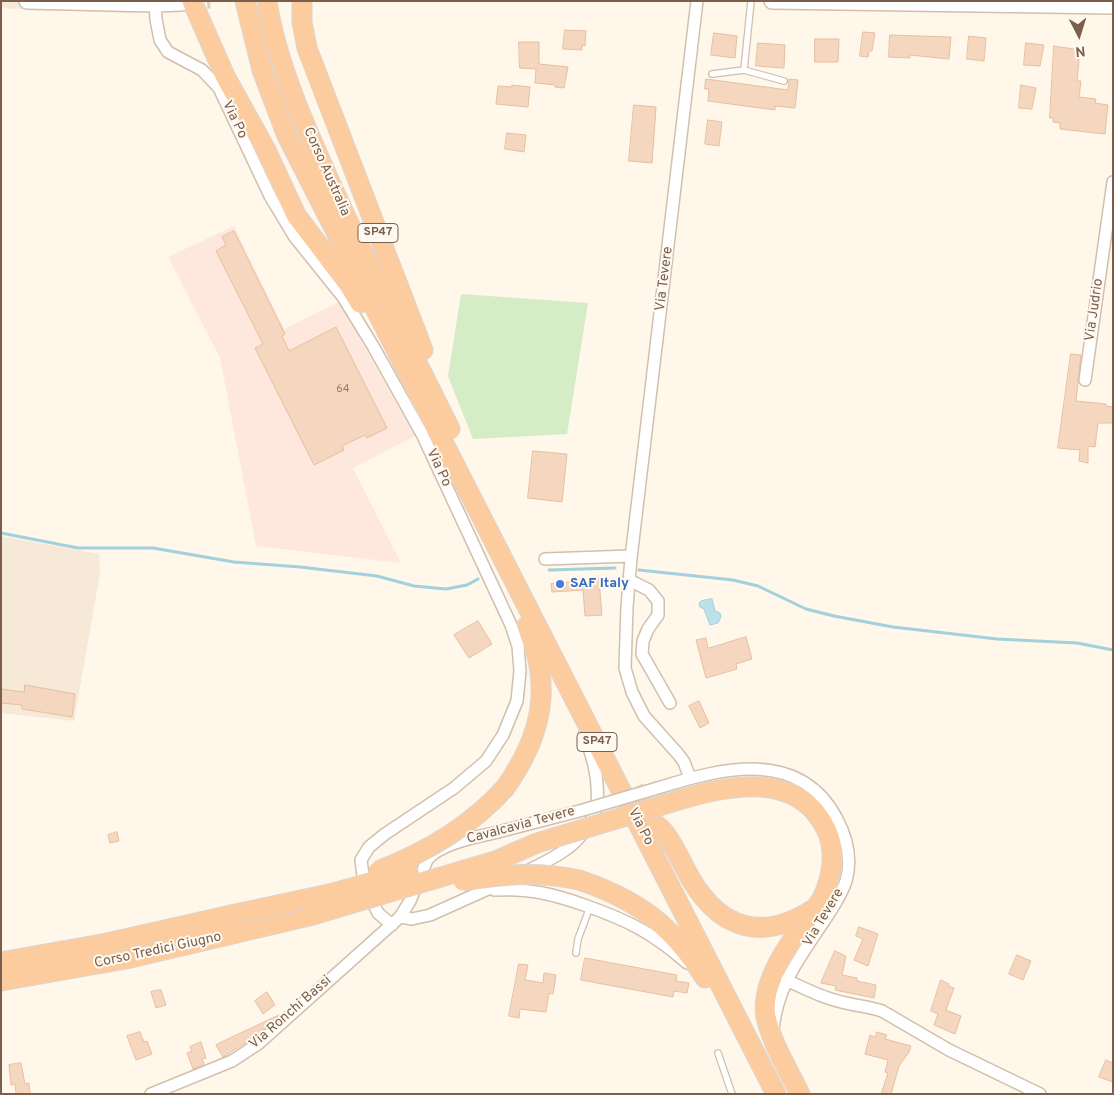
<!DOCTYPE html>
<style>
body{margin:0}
#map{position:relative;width:1114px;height:1095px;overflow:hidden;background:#fef7ea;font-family:Overpass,sans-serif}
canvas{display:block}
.frame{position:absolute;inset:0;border:2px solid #7b5e4b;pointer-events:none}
.north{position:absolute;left:1054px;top:10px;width:50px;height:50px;-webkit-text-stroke:4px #fffaf1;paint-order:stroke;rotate:175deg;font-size:14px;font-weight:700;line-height:20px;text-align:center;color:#7b5e4b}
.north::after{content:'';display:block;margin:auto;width:18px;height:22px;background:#7b5e4b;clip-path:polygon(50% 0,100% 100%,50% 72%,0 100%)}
</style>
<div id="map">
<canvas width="1114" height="1095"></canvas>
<div class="frame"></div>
<div class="north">N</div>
</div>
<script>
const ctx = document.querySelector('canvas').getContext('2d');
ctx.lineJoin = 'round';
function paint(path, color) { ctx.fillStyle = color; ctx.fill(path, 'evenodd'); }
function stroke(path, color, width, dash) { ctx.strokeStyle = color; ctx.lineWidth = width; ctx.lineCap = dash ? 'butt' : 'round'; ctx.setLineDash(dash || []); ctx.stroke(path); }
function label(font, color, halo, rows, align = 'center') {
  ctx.font = font + ' Overpass,sans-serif'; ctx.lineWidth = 4; ctx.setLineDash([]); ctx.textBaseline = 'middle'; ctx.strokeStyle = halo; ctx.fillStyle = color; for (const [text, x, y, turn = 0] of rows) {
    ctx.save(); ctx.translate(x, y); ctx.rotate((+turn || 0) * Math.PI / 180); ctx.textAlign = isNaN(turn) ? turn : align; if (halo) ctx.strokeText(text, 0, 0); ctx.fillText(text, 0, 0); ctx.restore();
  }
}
const residential = new Path2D(`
 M1,1H185L186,6L129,13L21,9L1,8Z
 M1,536L99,554L100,573L74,721L1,713Z`);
const commercial = new Path2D(`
 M234,226L284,329L339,302L415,436L353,468L401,563L256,546L220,358L168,257Z`);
const green = new Path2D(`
 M461,294L588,303L567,434L473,439L448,376Z`);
const water = new Path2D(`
 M712,599L715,611L720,613L721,617L718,623L710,625L704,609L700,607L699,603L701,601Z`);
const stream = new Path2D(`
 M1,533L78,548H153L234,562L300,567L377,576L414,586L446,589L467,585L478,579
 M549,570L615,568
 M639,570L733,580L758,586L806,609L834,616L893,627L997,639L1077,643L1113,650`);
const building = new Path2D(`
 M565,30L586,31L585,46L582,45V50L563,49Z
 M863,32L875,33L872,51H869L868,57L860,56Z
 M714,33L737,36L735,58L711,55Z
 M890,35L951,37L949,59L910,55V58L889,57Z
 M969,36L986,38L984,61L967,59Z
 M815,39H839L838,62H815Z
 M519,42H539V64L568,67L564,88L555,87V85L535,83L536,69L520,68Z
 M758,43L785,45L784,68L756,66Z
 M1026,43L1044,45L1040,66L1024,65Z
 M1054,46L1080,50L1077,81H1081L1079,97L1096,99L1095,103L1108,105L1105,134L1060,129V123L1053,122V118H1050Z
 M706,79L788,90L789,79L798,80L795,108L775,106V110L708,101L709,89H705Z
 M512,85L530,87L528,107L496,104L498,86L512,87Z
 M1021,85L1036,88L1032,109L1019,108Z
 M634,105L656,107L652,163L629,161Z
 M708,120L722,122L719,146L705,144Z
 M507,133L526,135L524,152L505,149Z
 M234,231L285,334L282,336L289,351L336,327L387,428L367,438L365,435L342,446L344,450L314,465L255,348L263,344L216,251L226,245L222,237Z
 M1071,354L1081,355L1076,401L1106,404V406L1113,407V423H1098L1095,447L1088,446V463L1079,461L1080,450L1058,448Z
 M533,451L567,454L562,502L528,498Z
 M599,580L602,615L585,616L583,590L552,592L551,584Z
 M478,621L492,644L469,658L454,635Z
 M746,637L752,659L736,664L737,669L706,678L696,640L706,638L708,648Z
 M25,685L75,694L72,717L22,709V705L1,703V689L24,692Z
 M699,701L709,723L700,728L689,706Z
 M117,832L119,841L110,843L108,835Z
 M859,927L878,934L868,966L854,960L863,939L856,936Z
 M835,951L846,956L842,975L857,978V981L876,985L874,998L835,990L836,986L821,983Z
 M1017,955L1031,961L1023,980L1009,974Z
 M585,958L677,975L676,981L689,983L687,993L674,991L673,997L581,980Z
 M519,964L528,965L525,980L543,983L544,973L556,975L553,994L549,993L546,1012L520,1009L519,1018L509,1016Z
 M941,980L949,984L948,986L954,988L946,1010L961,1016L955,1034L934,1025L938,1014L931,1011Z
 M161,990L166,1005L156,1008L151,992Z
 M267,992L275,1005L263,1014L255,1001Z
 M279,1015L253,1038L223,1057L216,1045Z
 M140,1032L144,1042L147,1041L152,1054L136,1060L127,1036Z
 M877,1032L887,1035L885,1039L911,1046L909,1052L899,1066L891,1094H881L888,1073L885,1072L888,1060L865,1054L870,1035L875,1037Z
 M201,1042L206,1058L202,1059L204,1064L193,1069L187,1053L192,1051L190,1047Z
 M1106,1060L1113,1063V1082L1099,1077Z
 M21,1063L25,1084L29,1083L30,1094H16L15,1084L11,1085L9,1065Z`);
const tertiaryTunnel = new Path2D(`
 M184,3L210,1`);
const trunkTunnel = new Path2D(`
 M634,788L651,821`);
const service = new Path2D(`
 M744,70L784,81
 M712,74L744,70L751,1
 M576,953L578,939L590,907
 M718,1053L732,1094`);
const minor = new Path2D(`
 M155,4L156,19L160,40L168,52L202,70L219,88L270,196L294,236L343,297L373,346L422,434L511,625L518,646L520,671L517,701L503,735L486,761L454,788L385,834L369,847L361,860L364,884L378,913L392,925
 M1085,380L1113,182
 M545,559L631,556
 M629,580L649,590L658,601V615L648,629L643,641L642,654L670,703
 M690,778L684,762L678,754L644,716L632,692L625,668L627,607L631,558L697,1
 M661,787C722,768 800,748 837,819C847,838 852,860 846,881C841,896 832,909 824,921C800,957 777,986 773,1030
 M524,873C538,865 553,859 565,850C579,841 595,820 597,803C599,781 593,756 584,735
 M494,890C530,888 553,894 587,906C629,921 653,933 687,963
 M400,917L412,919L430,915L508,880
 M786,980C806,989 825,999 846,1003C858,1006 870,1007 882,1011L949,1050L1040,1094
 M151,1094L232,1061L258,1044L400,917L410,901L427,860C440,843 478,837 498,832`);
const tertiary = new Path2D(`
 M27,1L155,4L182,3
 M772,1L1113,6`);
const trunk = new Path2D(`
 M192,1L225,76L265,148L296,215L349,285L360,303
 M245,1L262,70L287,136L776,1094
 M267,1C276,60 302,119 326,173C364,259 408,344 450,429
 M302,1V22L307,48L423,350
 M505,788C542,736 553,686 527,626
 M669,803C721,787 796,767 826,829C837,852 832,877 822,899C800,929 759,977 766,1017C772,1044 788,1069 800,1094
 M651,821C655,824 660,827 663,831C672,840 684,868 692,881C722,930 763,941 812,910
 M579,880C638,900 672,925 705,978
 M1,962L107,943L231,915
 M1,981L126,959L313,915`);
const minorBridge = new Path2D(`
 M498,832L583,810L661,787`);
const trunkBridge = new Path2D(`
 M378,871C427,852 470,827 505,788
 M463,881C504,874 538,871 579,880
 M231,915L329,894L409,872
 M313,915L498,860L537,843L669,803`);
const markers = [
 [560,584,5,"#3f7fe0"]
];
const numberNames = [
 ["64",343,390]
];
const shields = [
 [378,233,40],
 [597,742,40]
];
const shieldNames = [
 ["SP47",378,233],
 ["SP47",597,742]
];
const streetNames = [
 ["Via Po",234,120,64],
 ["Corso Australia",326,172,66],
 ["Via Tevere",665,279,-83],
 ["Via Judrio",1095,310,-82],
 ["Via Po",438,468,65],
 ["Cavalcavia Tevere",521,826,-15],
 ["Via Po",640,827,63],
 ["Via Tevere",824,918,-59],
 ["Corso Tredici Giugno",158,951,-12],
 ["Via Ronchi Bassi",291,1013,-41]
];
const shopNames = [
 ["SAF Italy",570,584]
];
paint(residential, '#f6e9d7');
paint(commercial, '#fee8dd');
paint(green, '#d4edc6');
paint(water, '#bce1e9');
stroke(water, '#a2d0dc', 1);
stroke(stream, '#a2d0dc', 3);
paint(building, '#f5d7c0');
stroke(building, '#e8be9f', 1);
stroke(tertiaryTunnel, '#ddd1c2', 15, [15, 8]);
stroke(trunkTunnel, '#ddd1c2', 19, [19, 9]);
stroke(service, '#d2bfae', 8);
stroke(minor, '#d2bfae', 14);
stroke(tertiary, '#d2bfae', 18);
stroke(trunk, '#ddd5d0', 21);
stroke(service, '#fff', 5.5);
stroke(minor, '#fff', 11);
stroke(tertiary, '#fff', 15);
stroke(trunk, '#fccc9f', 19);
stroke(minorBridge, '#d2bfae', 14, []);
stroke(trunkBridge, '#ddd5d0', 21, []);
stroke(minorBridge, '#fff', 11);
stroke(trunkBridge, '#fccc9f', 19);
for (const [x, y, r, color] of markers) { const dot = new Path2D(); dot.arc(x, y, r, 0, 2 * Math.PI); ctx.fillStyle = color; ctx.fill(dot); stroke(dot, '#fffaf1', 2); }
label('11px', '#9a7c68', null, numberNames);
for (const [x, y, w] of shields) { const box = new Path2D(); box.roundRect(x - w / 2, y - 9.5, w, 19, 4); ctx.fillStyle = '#fffaf1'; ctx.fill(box); stroke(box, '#7b5e4b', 1); }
label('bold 12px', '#7b5e4b', null, shieldNames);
label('14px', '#7b5e4b', '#fffaf1', streetNames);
label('bold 14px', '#366cbe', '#fffaf1', shopNames, 'left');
</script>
